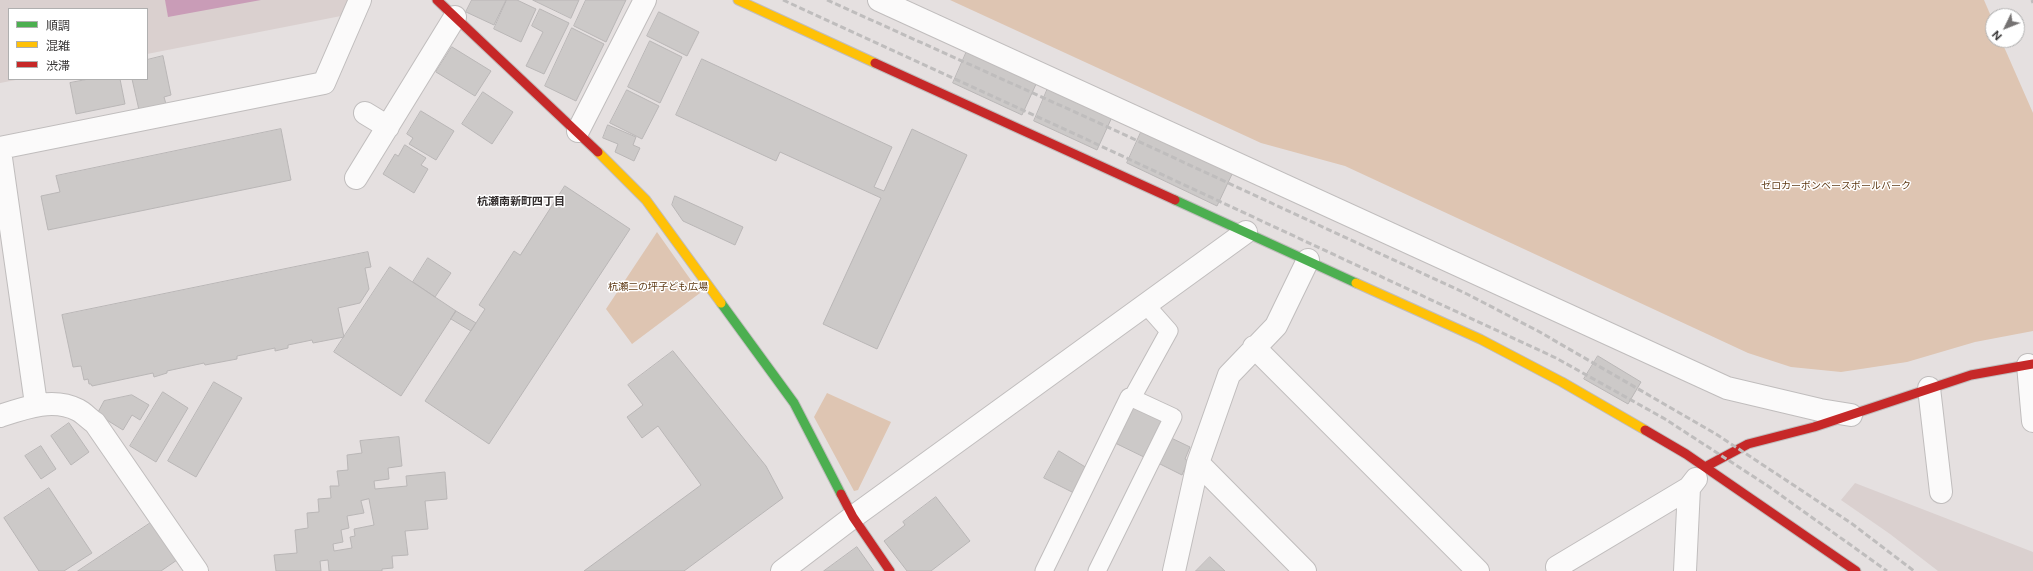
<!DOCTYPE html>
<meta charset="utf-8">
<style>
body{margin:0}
#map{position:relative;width:2033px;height:571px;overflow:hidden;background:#e5e0e0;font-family:"Public Sans","Noto Sans JP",sans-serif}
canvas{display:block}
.legend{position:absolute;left:8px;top:8px;width:140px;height:72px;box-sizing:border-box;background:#fff;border:1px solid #afafaf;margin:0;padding:5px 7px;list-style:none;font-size:12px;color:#383636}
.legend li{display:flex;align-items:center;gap:8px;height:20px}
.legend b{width:20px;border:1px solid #afafaf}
.north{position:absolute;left:1985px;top:8px;width:40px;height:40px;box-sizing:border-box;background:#fff;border:1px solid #afafaf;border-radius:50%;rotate:227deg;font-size:11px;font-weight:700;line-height:16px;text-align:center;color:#383636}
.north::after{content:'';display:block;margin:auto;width:14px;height:18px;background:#757272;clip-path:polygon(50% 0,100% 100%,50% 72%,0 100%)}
</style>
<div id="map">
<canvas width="2033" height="571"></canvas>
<ul class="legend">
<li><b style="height:5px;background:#4caf50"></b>順調</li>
<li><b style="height:5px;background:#ffc107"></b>混雑</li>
<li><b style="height:5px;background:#c62828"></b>渋滞</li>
</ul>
<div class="north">N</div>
</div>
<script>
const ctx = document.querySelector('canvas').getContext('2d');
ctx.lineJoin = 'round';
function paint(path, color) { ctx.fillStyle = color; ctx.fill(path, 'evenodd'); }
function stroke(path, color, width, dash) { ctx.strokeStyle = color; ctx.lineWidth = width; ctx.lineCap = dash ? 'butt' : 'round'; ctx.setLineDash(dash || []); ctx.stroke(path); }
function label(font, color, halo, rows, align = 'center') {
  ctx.font = font + ' "Public Sans","Noto Sans JP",sans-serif'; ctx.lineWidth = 3; ctx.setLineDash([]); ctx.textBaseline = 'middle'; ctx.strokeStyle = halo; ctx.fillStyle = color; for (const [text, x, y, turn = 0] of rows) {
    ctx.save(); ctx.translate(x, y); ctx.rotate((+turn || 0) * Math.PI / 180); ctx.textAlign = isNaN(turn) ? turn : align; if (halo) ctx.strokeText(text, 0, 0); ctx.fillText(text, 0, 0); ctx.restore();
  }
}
const built = new Path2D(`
 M0,0H348L341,16L147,54V9H9V79H21L0,83Z
 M1855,483L2033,552V571H1938L1890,534L1841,500Z`);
const green = new Path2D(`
 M950,0H1984L1993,21V40H2001L2033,113V331L1975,342L1907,362L1841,372L1791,367L1748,353L1345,166L1261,143Z
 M657,232L700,293L632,344L606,309Z
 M827,393L891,422L858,490L854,491L814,417Z`);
const water = new Path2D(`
 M165,0H261L168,17Z`);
const building = new Path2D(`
 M472,0H506L494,25L466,12Z
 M507,0H517L536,9L521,42L494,29Z
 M533,0H579L571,18Z
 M586,0H626L606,42L574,26Z
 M540,9L569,23L544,74L526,66L543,32L532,26Z
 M659,12L699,32L687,56L647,36Z
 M572,28L604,44L576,101L545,86Z
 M650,41L682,57L660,103L628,87Z
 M452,47L491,71L475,96L436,72Z
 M967,51L1037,82L1022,115L953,83Z
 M163,56L171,95L164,97L166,104L139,110L132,79H147V60Z
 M702,59L892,147L874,187L884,191L912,129L967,155L877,349L823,324L881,198L780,152L776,161L676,115Z
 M89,79H120L125,104L76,114L70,83Z
 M1048,88L1112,117L1097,150L1034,121Z
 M627,90L659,106L642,139L610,123Z
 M483,92L513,112L492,144L462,124Z
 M421,111L454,131L436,160L409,144L413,138L407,134Z
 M608,125L636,137L633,145L640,148L634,161L615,152L618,144L603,138Z
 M1143,128L1233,172L1217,206L1127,163Z
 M281,129L291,180L48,230L41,196L60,192L56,176Z
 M405,145L426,158L421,165L428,169L414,193L383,174L395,154L398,156Z
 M565,186L630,229L489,444L425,401L485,309L479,305L514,251L520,255Z
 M675,196L743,227L735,245L683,221L672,205Z
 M368,252L371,267L365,268L369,289L360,303L338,308L344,337L313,343L312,340L288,345V348L275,351V348L237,356V359L205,365L204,363L167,371V373L154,377L153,373L92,386L91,384H89L88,379L84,380L81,366L73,367L62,315Z
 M428,258L451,273L435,297L413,282Z
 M390,267L456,311L401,396L334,352Z
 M456,311L476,323L471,331L451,319Z
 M673,351L766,466L783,498L684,571H584L701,485L658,426L642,438L627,417L643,405L628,385Z
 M1598,356L1641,382L1628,404L1584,379Z
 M214,382L242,398L196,477L168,461Z
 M163,392L188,408L156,462L130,446Z
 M132,395L149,405L140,420L132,415L123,430L97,414L104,401Z
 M1131,403L1167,421L1148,459L1111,441Z
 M69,423L89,452L71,465L51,436Z
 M1167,436L1190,447L1185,459L1188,461L1182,475L1154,461Z
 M399,437L402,466L388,468L389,479L374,481L375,489L407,486L406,476L445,472L447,499L425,501L428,529L405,531L408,555L392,556L393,568L382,569V571H329L328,560L320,561L321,571H276L274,555L297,553L295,530L308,528L307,513L319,512L318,499L331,498L330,486H339L337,471L348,470L347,455L362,453L360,441ZM369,499L374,525L354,529L355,536L350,537L352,548L334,551L333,544L343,542L341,530L349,528L347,516L364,513L361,501Z
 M41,446L56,469L41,479L25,456Z
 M1059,451L1087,468L1074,493L1044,478Z
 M49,488L92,553L64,571H39L4,518Z
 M936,497L970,541L931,571H907L884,541L905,525L903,522Z
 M152,522L177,560L161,571H78Z
 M857,547L874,571H824Z
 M1210,557L1225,571H1196Z`);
const lane = new Path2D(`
 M1044,571L1129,397L1132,398L1169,331L1146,305
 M1097,571L1173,417L1132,398`);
const street = new Path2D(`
 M879,0L1727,388L1820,410L1851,415
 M365,113L388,127
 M578,131L645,0
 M0,148L324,83L360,0
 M0,151L36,404
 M356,178L455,17
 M1254,347L1478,571
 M2028,365L2033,421
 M1929,388L1941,492
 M0,416C24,408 53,397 78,410C84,413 89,419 95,423L197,571
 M1198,463L1305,571
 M1557,567L1689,488
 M782,571L853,517L1246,232
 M1174,571L1198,463L1229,375L1276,326L1308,260
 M1685,571L1689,488L1696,479`);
const fast = new Path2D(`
 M1175,200L1356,283
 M721,303L794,403L841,494`);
const slow = new Path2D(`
 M738,0L875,63
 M598,152L646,200L721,303
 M1356,283L1480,339L1562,382L1645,430`);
const jam = new Path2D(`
 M437,0L598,152
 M875,63L1175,200
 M1645,430L1686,454L1856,571
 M1705,467L1748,444L1814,427L1971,375L2033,364
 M841,494L853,517L890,571`);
const rail = new Path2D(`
 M783,0L1090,141L1556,358L1665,419L1768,486L1887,571
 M827,0L1097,122L1467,294L1538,331L1716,434L1851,523L1914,571
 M2032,0L2033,3`);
const parkNames = [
 ["ゼロカーボンベースボールパーク",1836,186],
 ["杭瀬二の坪子ども広場",658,287]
];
const neighbourhoodNames = [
 ["杭瀬南新町四丁目",521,202]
];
paint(built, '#dad0cf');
paint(green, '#dec5b2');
paint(water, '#c99cb7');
paint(building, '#ccc9c8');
stroke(building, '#b9b6b6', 1);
stroke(lane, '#c0bdbd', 19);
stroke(street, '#c0bdbd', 24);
stroke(fast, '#c0bdbd', 11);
stroke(slow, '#c0bdbd', 11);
stroke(jam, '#c0bdbd', 11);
stroke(lane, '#fbfafa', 17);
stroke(street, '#fbfafa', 22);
stroke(fast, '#4caf50', 9);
stroke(slow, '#ffc107', 9);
stroke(jam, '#c62828', 9);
stroke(rail, '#bfbdbd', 3, [6, 3]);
label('10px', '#5d3813', '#fff', parkNames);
label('bold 11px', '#322d2d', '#fff', neighbourhoodNames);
</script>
